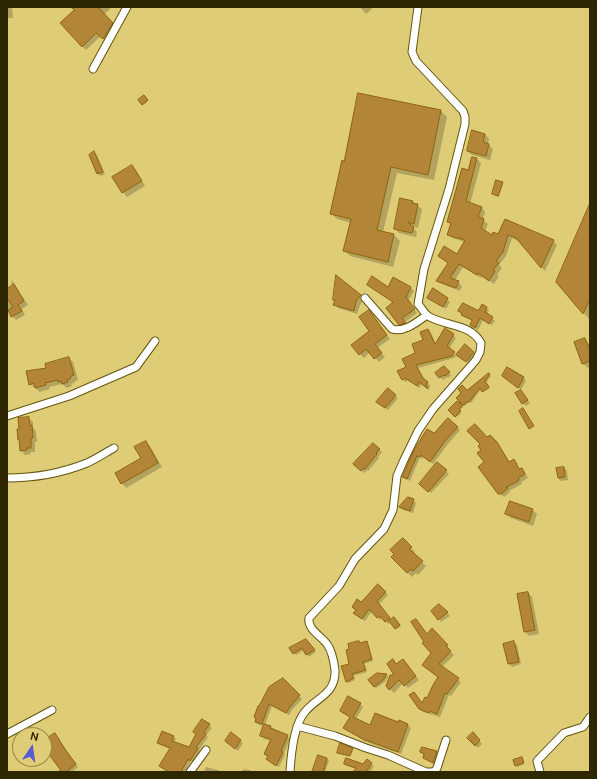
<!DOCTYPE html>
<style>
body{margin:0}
#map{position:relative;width:597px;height:779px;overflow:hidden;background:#dfcc77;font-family:"DM Sans",sans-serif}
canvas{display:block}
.frame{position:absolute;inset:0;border:8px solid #2e2702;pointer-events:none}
.north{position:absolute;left:12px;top:727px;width:40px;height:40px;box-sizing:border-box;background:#dfcc77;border:1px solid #988a48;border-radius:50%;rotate:13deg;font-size:11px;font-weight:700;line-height:16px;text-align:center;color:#2e2702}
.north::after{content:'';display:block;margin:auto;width:14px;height:18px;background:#575ad1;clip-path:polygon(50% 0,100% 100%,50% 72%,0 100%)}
</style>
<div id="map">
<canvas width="597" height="779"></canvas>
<div class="frame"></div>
<div class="north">N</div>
</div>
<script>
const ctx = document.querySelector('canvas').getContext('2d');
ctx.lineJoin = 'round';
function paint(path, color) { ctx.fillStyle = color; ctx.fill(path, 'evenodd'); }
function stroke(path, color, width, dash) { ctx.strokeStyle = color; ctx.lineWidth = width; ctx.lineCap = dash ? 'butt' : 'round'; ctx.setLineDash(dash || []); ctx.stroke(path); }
const shadow = new Path2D(`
 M7,7H12L13,18H7Z
 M75,7H112L104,15L116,27L107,42L101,36L86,50L61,23L75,10Z
 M360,7H370L372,9L366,14Z
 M359,94L441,111L447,117L434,180L397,173L383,232L394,235L400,241L393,267L350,256L344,250L351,223L337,219L331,213L345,162Z
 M144,96L148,101L144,105L140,100Z
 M473,131L485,134L489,139L488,144L493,149L490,160L472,155L468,151Z
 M94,153L97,155L105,174L101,176L98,173Z
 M473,158L477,159L481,163L470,204L482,208L485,212L483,220L488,224L485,231L492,236L499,235L506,220L553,241L557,245L545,271L520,242L512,238L506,256L499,265L502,268L497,275L499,276L494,284L482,276L481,278L463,267L455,280L462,286L460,291L442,284L438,281L449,263L439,256H457L465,242L452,238L448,234L451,225L448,221L469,171Z
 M131,166L136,170L145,186L127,197L123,192Z
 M502,183L503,184L499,197L494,195L493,194Z
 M412,202L422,209L418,228L410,225L417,232L416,237L399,233L395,229Z
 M590,205V317L589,319L557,282Z
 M337,277L364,299L360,305L357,314L338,308L334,304Z
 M11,279L28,305L22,309L25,315L16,320L12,316L7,305V290L12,287Z
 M368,285L389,288L410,287L414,291L408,301L417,313L405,322L408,326L403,328L400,324L394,303Z
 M433,289L450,302L446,309L428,298Z
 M482,306L489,310L487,315L495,321L492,325L483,320L478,330L471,325L473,321L465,317L460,311H479Z
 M372,315L390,339L377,348L385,357L379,362L370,352L364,358L352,346L370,331Z
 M428,330L431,333L436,344L453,335L456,338L449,349L456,356L454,358L418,368L424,380L430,385L429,389L422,384L419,388L409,380L405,382L402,379L407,368L425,341Z
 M585,339L590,345V367L588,368L583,364L575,343Z
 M473,352L476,355L469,363L460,357Z
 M69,358L73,362L78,380L75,381L74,383L71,384L72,386L67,388L62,384L49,387L50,389L40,392L30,384L47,368Z
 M444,367L451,375L448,378L447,377L443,380L437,373Z
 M508,368L526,380L521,390L511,383Z
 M489,374L491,376L486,383L490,388L484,392L481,389L471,403L470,402L464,406L458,398Z
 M523,394L530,403L526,406L523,403Z
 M395,396L398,398L388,410L380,404Z
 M457,403L463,407L459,411L461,413L457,417L449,410Z
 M28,418L33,422V428L36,431L37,442H35V452H30L31,454L25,455L21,450V441L19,439Z
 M448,419L460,430L448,444L433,464L424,456L422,459L420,457L410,481L406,479L403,477L415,451L434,434Z
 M490,436L500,447L509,463L514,460L520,470L522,469L525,473L528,478L521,482L522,484L518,486L509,491L510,492L504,497L499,493L485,463L483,450L488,438Z
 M145,442L150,446L162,467L126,488L122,483L142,458Z
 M379,450L382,452L378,457L379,458L368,471L367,470L364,473L354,464L361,455L363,456Z
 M437,464L449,474L431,493L423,486Z
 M564,468L567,471L568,480L561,481L558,478Z
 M413,500L416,503L413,513L403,510L400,507Z
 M532,510L537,514L533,526L511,518L506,514Z
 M403,540L415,552L413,554L426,566L418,575L416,573L412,577L392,557Z
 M378,586L388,595L379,604L391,620L394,618L401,626L397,629L391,622L388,624L383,618L380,620L372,611L365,621L357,616L362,604Z
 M528,593L532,597L539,634L529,636L525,632Z
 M447,612L450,616L441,622L439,619Z
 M416,620L427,634L432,630L450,649L449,650L454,655L442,667L461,682L451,696L449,695L440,717L423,712L419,708L414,693L423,704L428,700L439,678L423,665L432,653L426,642Z
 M308,642L316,652L309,657L304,650L296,655L294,653Z
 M366,642L368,644L373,661L364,664L367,672L353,676L355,680L348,683L346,681L350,665Z
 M514,642L517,645L521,664L512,667L509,664L505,644Z
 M393,661L396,664H406L419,680L408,688L403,683L394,693L387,686L396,676Z
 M377,674L387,675L388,677L385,682L376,688L374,686Z
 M282,679L302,699L292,710L289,715L272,706L265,725L271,727L290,738L284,754L285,755L279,767L267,759L268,757L265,753L272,741L264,739L261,736L264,726L259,725L256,722Z
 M360,704L363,707L356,719L371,726L399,723V722L408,725L411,728L401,754L369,743L344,728L350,717L341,711Z
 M202,720L212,728L206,735L208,737L199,750L200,751L193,762L191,761L185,772H168L163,769L160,766L171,749L161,745L159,743L173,737L176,739L174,743L189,749L197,735Z
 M231,734L243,743L238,751L226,741Z
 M473,734L482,744L478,748L468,738Z
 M57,736L78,767L72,772H56L61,769Z
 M421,752H437L439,755L436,765L427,760L424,758L425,755Z
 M327,758L329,761L325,772H313Z
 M522,759L524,764L517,767L516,766Z
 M367,761L374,766L370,772H355L356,769L347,766L345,763L363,765Z
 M206,767L218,770L220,772H204Z
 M243,769L250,770L252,772H242Z`);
const building = new Path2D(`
 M71,7H98L113,23L103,39L96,33L82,47L60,23L74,10Z
 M358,93L441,110L428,175L391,167L377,230L394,234L388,262L343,251L351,219L330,214L342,160L344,161Z
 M144,95L148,100L142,105L138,100Z
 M472,130L485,134L483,142L489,144L486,156L467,151Z
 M94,151L103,172L97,174L89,155Z
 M472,157L477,158L466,201L482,207L478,217L484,219L481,228L492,235L493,232L498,234L505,219L554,240L541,268L516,238L508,235L503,252L496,261L499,263L493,270L495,271L489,281L478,273L477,275L459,264L450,278L459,281L456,288L436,281L448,263L438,256L444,246L457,254L465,240L447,235L451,223L447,222L462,168L468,170Z
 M132,165L142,181L122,193L112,177Z
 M496,180L503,182L498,196L492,194Z
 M400,198L413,201L412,203L418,204L414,224L408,222V223L414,227L412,233L394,229Z
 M590,203V299L583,314L556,282Z
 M336,275L361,295L356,301L354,311L333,305L335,300H333Z
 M372,276L388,287L393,277L411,287L406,297L415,309L402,318L406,323L399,325L386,308L393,302L367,285Z
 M14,284L24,301L18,305L22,311L11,317L8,310L13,307L7,298V289Z
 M433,288L448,298L443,307L427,298Z
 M463,303L477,310H479L482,304L487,307L485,312L493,317L489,324L480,318L475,328L470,325L472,320L461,315L462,313L458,311Z
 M369,310L387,335L375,344L382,353L374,359L366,349L359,355L351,345L369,331L359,317Z
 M445,328L454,334L447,346L455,352L452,356L416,365L423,378L428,382L426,385L428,389L419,382L417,386L405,378L402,380L397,371L406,367L402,359L415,353L412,344L423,340L420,332L428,329L435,344Z
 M585,338L590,350V361L582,364L574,342Z
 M465,344L474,352L466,362L456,355Z
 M69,357L74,375L71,376L70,379L67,380L68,382L62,384L61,381L58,382V380L45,383L46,385L35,388L34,383L29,385L26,371L46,368L45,364Z
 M444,366L450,372L445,376L444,375L439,378L435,373Z
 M507,367L524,377L518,388L502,376Z
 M489,373L490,374L485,381L489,387L482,392L480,388L469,402L468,401L459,409L461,411L455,417L448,410L457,401L463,405L456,398L461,393L458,389L462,385L467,390Z
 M388,388L396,395L385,408L376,402Z
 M521,390L528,400L522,404L515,393Z
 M523,408L534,426L529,429L519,411Z
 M29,417L30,426L32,425L33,438H31V448H27V450L20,451L19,439L18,440L17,429H19L18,418Z
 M448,418L458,427L445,441L430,462L421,455L420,457L417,456L407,479L402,477L414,450L427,429L434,433Z
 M475,424L487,437L490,435L497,442L509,462L514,459L519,469L522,468L525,474L518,478L519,480L515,483L506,487L508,488L501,494H498L478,467L484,462L477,453L481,450L478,446L480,444L467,431Z
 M146,441L158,463L121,484L115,473L141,458L134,447Z
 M373,443L380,449L376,453L377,454L365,469L363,468L361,471L353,464Z
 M437,462L447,470L428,492L419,484Z
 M564,467L565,477L558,478L556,468Z
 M408,497L414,499L410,511L399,507Z
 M510,501L533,509L529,522L505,514Z
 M403,538L412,547L409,549L423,561L413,571L411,569L407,573L391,557L394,554L390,550Z
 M378,584L386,592L377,601L390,618L385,622L380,616L377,618L369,609L362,619L353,613L356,610L352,607L357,599L361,602Z
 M528,592L535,630L524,632L517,594Z
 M439,604L448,612L438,620L431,611Z
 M394,617L400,625L395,629L389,621Z
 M416,619L427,634L432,628L448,645L446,646L451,651L439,664L459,678L447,694L445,693L437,714L430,711L429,713L419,709L409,695L414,692L422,703L425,697L427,698L433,685L438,677L422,665L431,653L422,643L424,642L411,622Z
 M306,639L315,650L306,655L302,648L293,654L289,648Z
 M359,641L360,643L367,641L372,659L363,662L366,670L352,674L354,678L346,682L341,666L349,664L346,650L349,649L348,644Z
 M514,641L519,662L508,664L503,644Z
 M393,659L396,664L403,659L416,676L404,686L399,680L389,690L386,686L390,675H394L387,664Z
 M377,673L387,674L383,680L374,687L368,680Z
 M283,678L300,695L290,707L286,713L269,704L262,724L255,722L256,718L254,717L258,706H259L269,687Z
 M348,696L361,703L353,717L370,725L375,713L398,722L399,720L408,724L398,752L366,740V741L343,728L350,717L340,711Z
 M202,719L210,724L204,732L206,734L196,747L198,748L190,761L188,759L181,772H169L159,766L170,748L157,743L162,731L174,736L172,741L189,747L196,734L193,732Z
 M264,724L271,726L270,728L288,735L281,751L283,752L276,766L266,759L268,756L264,754L271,739L260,736Z
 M231,732L241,740L235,749L225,741Z
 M473,732L480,740L475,746L467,738Z
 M55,733L66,751L76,764L66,772H62L45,749L49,744L46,739Z
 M340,743L353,748L350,756L337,753Z
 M422,747L437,751L433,763L423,758L424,754L420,752Z
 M318,755L327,758L324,770L322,772H312Z
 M522,757L524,763L515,766L513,760Z
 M346,758L363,764L367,759L372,763L366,772H353L356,768L344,764Z`);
const minor = new Path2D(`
 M93,69L127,7
 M365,298L392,329C404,333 417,322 427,315
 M7,416L69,396L136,367L155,341
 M7,478C33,478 62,473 87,463C96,459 105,453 114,448
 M297,726L335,736L366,748L388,755L426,772H431
 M7,734L52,710
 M190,772L206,750
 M290,772C291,755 294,726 304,713C316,697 336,695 335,670C334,662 332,651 327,644C321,636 307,629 309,618L339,586L355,559L384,529L393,510L397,476L403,462L418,431L433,409L476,360L480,352L481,343C470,323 446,327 428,316C424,313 421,307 418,304L424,269L449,189L465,124V117L463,111L416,61L412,52L418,7
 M432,772L435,771L437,768L446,740
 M540,772L537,761L564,733L583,727L590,717`);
paint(shadow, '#0003');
paint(building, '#b38539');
stroke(building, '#8f640c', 1);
stroke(minor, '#62550f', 9);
stroke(minor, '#fff', 7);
</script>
